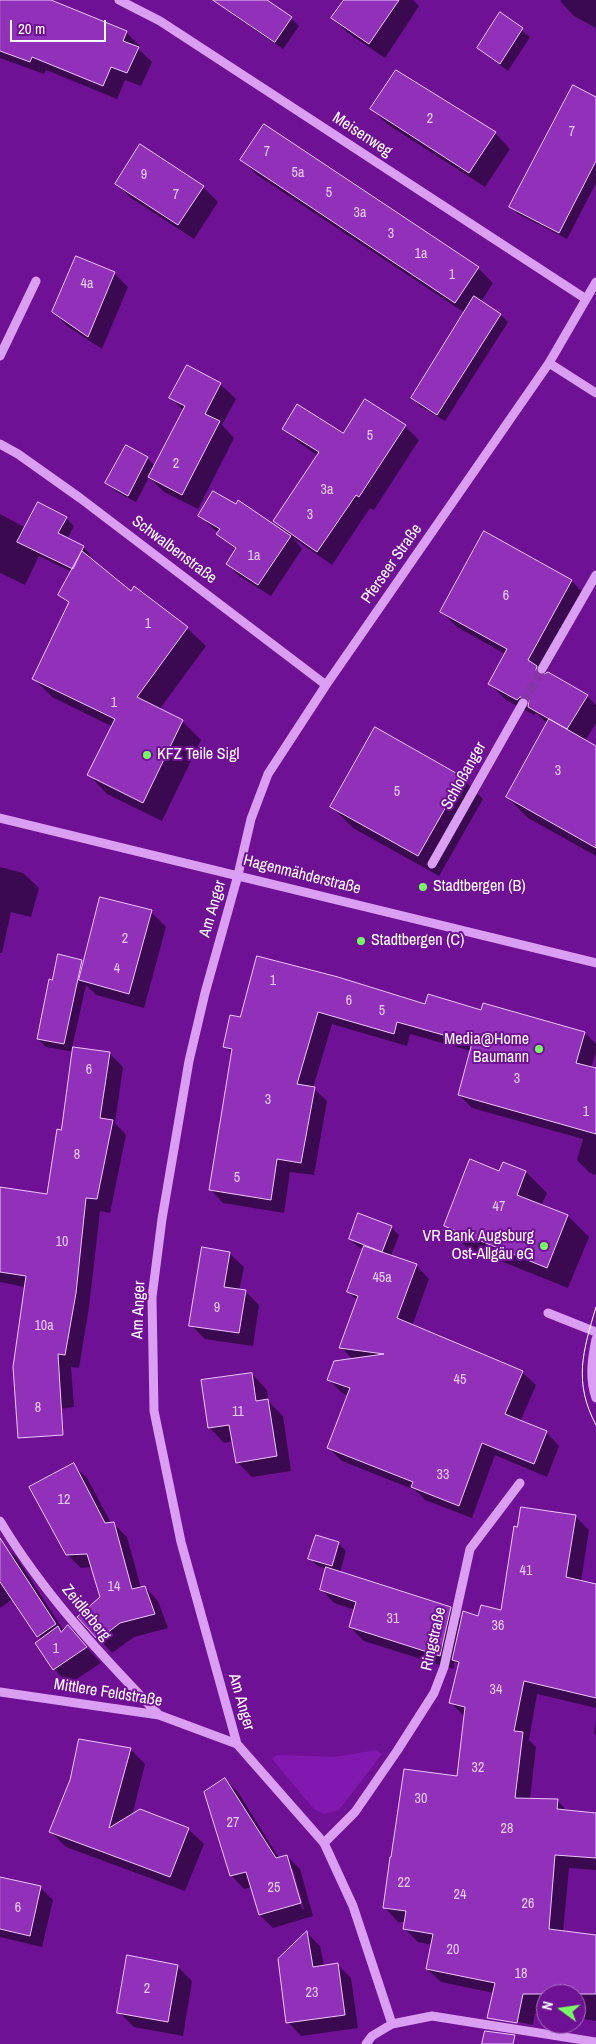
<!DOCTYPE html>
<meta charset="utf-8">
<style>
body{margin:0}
#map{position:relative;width:596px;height:2044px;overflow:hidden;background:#6f1194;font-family:"Archivo Narrow",sans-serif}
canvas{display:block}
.north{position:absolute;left:536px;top:1984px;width:50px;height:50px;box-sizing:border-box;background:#6f1194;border:1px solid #a970bf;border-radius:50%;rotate:284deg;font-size:14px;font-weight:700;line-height:20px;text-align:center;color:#fff}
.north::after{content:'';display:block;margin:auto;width:18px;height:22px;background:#76ff61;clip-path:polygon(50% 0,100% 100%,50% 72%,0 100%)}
.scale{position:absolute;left:10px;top:20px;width:96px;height:22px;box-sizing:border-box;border:2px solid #fff;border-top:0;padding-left:6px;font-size:15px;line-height:18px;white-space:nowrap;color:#fff;-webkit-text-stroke:4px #6f1194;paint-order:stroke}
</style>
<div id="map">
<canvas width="596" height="2044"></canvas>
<div class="north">N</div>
<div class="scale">20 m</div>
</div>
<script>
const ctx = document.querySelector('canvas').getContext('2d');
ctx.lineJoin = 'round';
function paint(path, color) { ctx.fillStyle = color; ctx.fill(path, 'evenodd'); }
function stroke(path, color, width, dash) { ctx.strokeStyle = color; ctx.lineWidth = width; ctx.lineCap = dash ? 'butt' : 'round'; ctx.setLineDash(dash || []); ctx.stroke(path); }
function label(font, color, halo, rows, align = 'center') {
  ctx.font = font + ' "Archivo Narrow",sans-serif'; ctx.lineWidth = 4; ctx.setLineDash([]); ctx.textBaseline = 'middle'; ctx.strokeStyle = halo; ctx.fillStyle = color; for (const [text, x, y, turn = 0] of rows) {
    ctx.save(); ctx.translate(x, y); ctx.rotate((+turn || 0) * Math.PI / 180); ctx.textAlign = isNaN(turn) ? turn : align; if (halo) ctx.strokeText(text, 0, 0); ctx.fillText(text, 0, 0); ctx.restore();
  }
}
const green = new Path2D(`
 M375,1750L382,1754L339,1810L324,1814L314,1809L272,1759L277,1755L335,1757Z`);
const shadow = new Path2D(`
 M0,0H42L126,32L140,46L138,49L152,62L141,86L125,80L117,99L46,70L44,74L0,58Z
 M234,0H265L291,18L299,26L283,49L236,17L228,9Z
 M345,0H413L419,6L385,58L348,33L333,18Z
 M561,0H596V28L574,16L560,1Z
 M501,14L530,37L508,71L478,48Z
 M397,71L495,133L510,149L485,187L387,124L372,109Z
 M596,99V183L567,239L518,214L510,206Z
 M264,126L478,268L493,283L481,302L500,314L508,322L445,421L420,406L412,398L465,313L257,175L242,160Z
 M116,183L203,187L218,202L194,239L131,198Z
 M114,273L128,287L102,349L67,326L54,312Z
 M187,367L220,384L236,399L222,425L234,438L198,509L164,492L149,477L136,502L115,491L107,483L126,447L147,458L155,466L184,411L171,398Z
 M405,426L419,440L374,510L370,508L332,565L293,538L302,549L271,596L239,576L227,564L236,550L200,516L286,534L274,521L318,456L298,442L284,428L343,435Z
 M0,514L26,528L66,518L74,526L67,539L83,547L91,555L89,558L131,592L187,628L206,646L159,710L183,722L201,740L162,821L107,794L89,775L113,727L52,697L33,678L69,604L60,595L72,572L39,556L25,585L0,573Z
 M485,533L572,581L587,597L544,676L587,696L596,705V723L585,741L596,747V856L528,818L507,797L548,724L536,713L534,715L506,700L490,684L505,654L457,627L441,611Z
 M462,778L483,799L439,876L353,828L332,807Z
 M0,867L23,873L39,888L31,917L11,912L2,953H0Z
 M151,912L166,927L144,1008L96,995L86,985L72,1048L109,1053L123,1067L115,1123L126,1135L110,1213L100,1211L89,1307L79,1368L71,1367L74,1407L30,1413L25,1287L0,1282V1188L48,1195L62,1131L74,1052L46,1047L38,1039L53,982L81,961L84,964Z
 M258,957L426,1005L482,1011L585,1033L596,1044V1052L591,1068L596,1069V1175L590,1173L577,1160L583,1139L472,1108L459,1095L471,1051L410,1034L407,1046L332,1024L313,1088L327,1101L314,1175L290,1172L284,1213L223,1203L210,1189L233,1054L225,1046L241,1018Z
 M504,1164L526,1172L547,1193L541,1206L568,1216L589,1237L568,1288L466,1247L445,1226L500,1173Z
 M391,1227L399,1235L391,1256L416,1265L429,1279L412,1326L522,1372L536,1385L520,1422L546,1432L559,1446L547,1477L495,1455L472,1518L425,1500L415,1490L342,1461L329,1448L349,1396L342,1393L329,1380L353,1360L341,1347L358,1301L348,1292L365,1249L358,1247L350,1239Z
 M230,1254L244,1267L239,1291H245L259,1305L253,1346L205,1339L191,1325Z
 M252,1374L267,1390L269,1402L283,1416L291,1471L252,1477L237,1462L233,1441L224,1443L209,1427Z
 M73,1465L87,1478L111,1523H113L127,1537L141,1588L145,1587L158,1601L168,1628L134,1637L112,1653L79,1617L101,1597L92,1567L81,1568L67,1554Z
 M575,1516L589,1530L581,1581L596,1585V1708L537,1694L529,1740L536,1747L530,1799L557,1800L568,1812L596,1814V1870L569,1868L563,1932L596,1937V2021L576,2018V1994H546V2014L535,2013L533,2025L505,2019L494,1993L441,1982L427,1969L432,1945L418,1942L405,1929L406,1922H398L385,1908L458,1778L464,1716L450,1702L459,1665L455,1661L453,1669L364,1641L350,1627L355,1610L334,1603L321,1589L327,1569L318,1566L310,1559L338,1543L346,1551L340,1572L450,1608L462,1620L502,1611Z
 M0,1542L17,1558L64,1631L68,1627L101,1663L69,1684L54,1669L42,1640L13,1599L0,1608Z
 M596,1721V1735L594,1733Z
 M130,1749L145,1764L132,1816L188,1829L204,1844L185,1891L66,1847L51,1832Z
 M225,1780L238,1792L279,1858L287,1856L300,1869L313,1916L273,1928L260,1915L252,1887L244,1889L232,1876L206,1793ZM290,1869H293L304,1909H302Z
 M0,1878L41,1888L53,1900L42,1947L0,1937Z
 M307,1933L320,1946L324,1967L338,1965L351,1978L358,2028L301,2036L288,2022Z
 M177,1966L192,1981L183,2036L134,2027L119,2012Z`);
const building = new Path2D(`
 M0,0H51L127,31L123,41L139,47L127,73L111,67L103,86L32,57L30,62L0,51Z
 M213,0H267L292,17L275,42Z
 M344,0H399L369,44L331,18Z
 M500,12L523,28L500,64L477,48Z
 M396,70L496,132L469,173L370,109Z
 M573,85L596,97V161L559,233L509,207Z
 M264,124L479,267L455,303L240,160Z
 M140,144L204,186L178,225L115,184Z
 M76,256L115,272L88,337L52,312Z
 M474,296L501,314L437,415L411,398Z
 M187,365L221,383L205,414L220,421L182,495L148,477L185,406L169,398Z
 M365,399L406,425L359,497L356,495L317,552L273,521L319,452L282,429L297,404L343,433Z
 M126,445L148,457L128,496L105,483Z
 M213,491L236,504L238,500L291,536L258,585L226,564L236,548L216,534L220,529L198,516Z
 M38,502L67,517L58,533L84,546L73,569L17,542Z
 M484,531L572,580L528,660L537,666L536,670L538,674L542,675L548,672L588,695L567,729L528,707L529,700L526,697H520L517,700L488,684L507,649L440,612Z
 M82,551L131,591L134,586L188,627L137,697L183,720L143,803L87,775L115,719L32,679L69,602L58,595Z
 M549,719L596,746V848L506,797Z
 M375,727L463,777L418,856L330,807Z
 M100,897L152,910L129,994L79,980Z
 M58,954L82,960L64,1044L37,1039L49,979L52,980Z
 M257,956L338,977L425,1004L428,994L481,1010L483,1003L585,1032L576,1063L596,1068V1134L458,1095L472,1043L397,1022L394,1034L318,1012L297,1084L315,1087L301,1163L277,1159L271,1200L209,1190L232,1049L223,1047L230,1015L240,1017Z
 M73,1047L110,1052L100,1118L113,1120L97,1199L86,1198L76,1293L65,1355L58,1354L63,1435L18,1438L13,1367L26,1276L0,1272V1187L47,1194L57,1129L61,1130Z
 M470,1159L499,1171L503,1162L526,1171L517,1195L568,1215L547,1268L444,1226Z
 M358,1213L392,1226L382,1252L349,1239Z
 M364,1246L417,1264L397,1318L523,1371L505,1414L547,1431L534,1464L482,1443L459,1506L411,1487L413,1482L327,1448L350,1388L327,1380L334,1361L384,1354L339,1348L358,1296L347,1292Z
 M202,1247L230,1252L224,1287L246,1290L239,1333L189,1326Z
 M252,1373L256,1401L268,1399L277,1456L236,1463L229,1425L208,1428L201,1380Z
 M74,1463L105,1523L114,1522L132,1589L145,1586L155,1614L120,1623L98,1640L77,1617L100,1597L87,1554L66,1555L29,1487Z
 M521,1507L576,1515L566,1577L596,1584V1698L524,1681L514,1731L523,1732L515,1798L558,1799L557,1809L596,1813V1858L555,1855L549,1929L596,1935V1994H523L517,2023L487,2018L495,1983L426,1969L433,1934L403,1929L406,1911L383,1908L390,1857H391L404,1769L457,1776L465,1707L449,1703L459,1662L452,1660L463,1611L478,1616L481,1605L501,1610L514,1526L517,1527Z
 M316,1535L339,1542L332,1566L308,1559Z
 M0,1538L56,1624L37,1637L0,1582Z
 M326,1567L451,1607L440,1656L349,1627L356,1602L320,1590Z
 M68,1625L87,1647L53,1670L35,1643L58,1626L61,1632Z
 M79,1739L131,1748L109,1828L140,1809L189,1828L170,1877L49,1832L70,1780Z
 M225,1778L276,1858L287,1855L301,1903L259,1915L246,1872L230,1876L204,1792Z
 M0,1877L41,1886L30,1936L0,1929Z
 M307,1931L313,1967L338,1963L345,2015L286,2023L278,1959Z
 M127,1955L178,1965L168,2022L117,2013Z
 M485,2031L515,2035L513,2044H482Z`);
const minorTunnel = new Path2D(`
 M523,703L542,669`);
const minor = new Path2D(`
 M119,0L160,21L586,299
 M0,356L36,281
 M549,363L596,393
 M0,444L18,454L80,498L326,685
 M542,669L596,575
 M0,818L596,963
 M432,864L523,703
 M548,1313L596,1332
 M596,1339C592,1359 589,1378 596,1398
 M0,1521C43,1593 101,1655 159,1715
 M0,1692L159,1715L237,1744
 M324,1843L355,1812L397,1751L434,1693L444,1667L470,1549L520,1483
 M392,2024L353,1906L324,1843L237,1744L181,1542L154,1411L152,1297L162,1219L189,1061L205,993L238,875L251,819L268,774L326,685L549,363L596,282
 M366,2044L372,2036L392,2024L432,2016L596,2042`);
const tram = new Path2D(`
 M596,1307C583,1351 573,1382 596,1425`);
const markers = [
 [147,755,5,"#76ff61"],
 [423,887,5,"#76ff61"],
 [361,941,5,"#76ff61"],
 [539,1049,5,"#76ff61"],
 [544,1246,5,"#76ff61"]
];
const numberNames = [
 ["2",430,119],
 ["7",572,132],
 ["7",267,152],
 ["5a",298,173],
 ["9",144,175],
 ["5",329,193],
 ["7",176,195],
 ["3a",360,213],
 ["3",391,234],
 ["1a",421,254],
 ["1",452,275],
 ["4a",87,284],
 ["5",370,436],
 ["2",176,464],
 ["3a",327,490],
 ["3",310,515],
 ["1a",254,556],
 ["6",506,596],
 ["1",148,624],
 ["1",114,703],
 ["3",558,771],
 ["5",397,792],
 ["2",125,939],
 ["4",117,969],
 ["1",273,981],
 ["6",349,1001],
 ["5",382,1011],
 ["6",89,1070],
 ["3",517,1079],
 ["3",268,1100],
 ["1",586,1112],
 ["8",77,1155],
 ["5",237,1178],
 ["47",499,1207],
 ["10",62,1242],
 ["45a",382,1278],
 ["9",217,1308],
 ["10a",44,1326],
 ["45",460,1380],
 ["8",38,1408],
 ["11",238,1412],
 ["33",443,1475],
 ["12",64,1500],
 ["41",526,1571],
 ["14",114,1587],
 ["31",393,1619],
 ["36",498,1626],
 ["1",56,1649],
 ["34",496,1690],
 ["32",478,1768],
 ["30",421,1799],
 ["27",233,1823],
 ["28",507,1829],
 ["22",404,1883],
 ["25",274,1888],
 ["24",460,1895],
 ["26",528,1904],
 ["6",18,1908],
 ["20",453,1950],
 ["18",521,1974],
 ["2",147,1989],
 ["23",312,1993]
];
const streetNames = [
 ["Meisenweg",362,135,33],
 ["Schwalbenstraße",174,550,37],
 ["Pferseer Straße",392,564,-55],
 ["Schloßanger",464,776,-61],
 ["Hagenmähderstraße",302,875,14],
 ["Am Anger",213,909,-74],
 ["Am Anger",139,1310,-88],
 ["Zeidlerberg",86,1613,51],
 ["Ringstraße",434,1639,-77],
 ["Mittlere Feldstraße",108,1693,9],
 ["Am Anger",241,1702,74]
];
const poiNames = [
 ["KFZ Teile Sigl",157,755],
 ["Stadtbergen (B)",433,887],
 ["Stadtbergen (C)",371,941],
 ["Media@Home",529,1040,"right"],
 ["Baumann",529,1058,"right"],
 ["VR Bank Augsburg",534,1237,"right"],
 ["Ost-Allgäu eG",534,1255,"right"]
];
paint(green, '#8219ae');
paint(shadow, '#0007');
paint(building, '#9131b9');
stroke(building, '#edc7fd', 1);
stroke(minorTunnel, '#8535a4', 9, [9, 4.5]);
stroke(minor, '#da9ff3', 9);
stroke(tram, '#fff', 1);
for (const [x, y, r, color] of markers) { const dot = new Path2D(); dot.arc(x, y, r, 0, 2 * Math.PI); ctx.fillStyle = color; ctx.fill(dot); stroke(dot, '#6f1194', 2); }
label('14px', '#e4ccee', null, numberNames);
label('16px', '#fff', '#6f1194', streetNames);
label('16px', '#fff', '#6f1194', poiNames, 'left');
</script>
